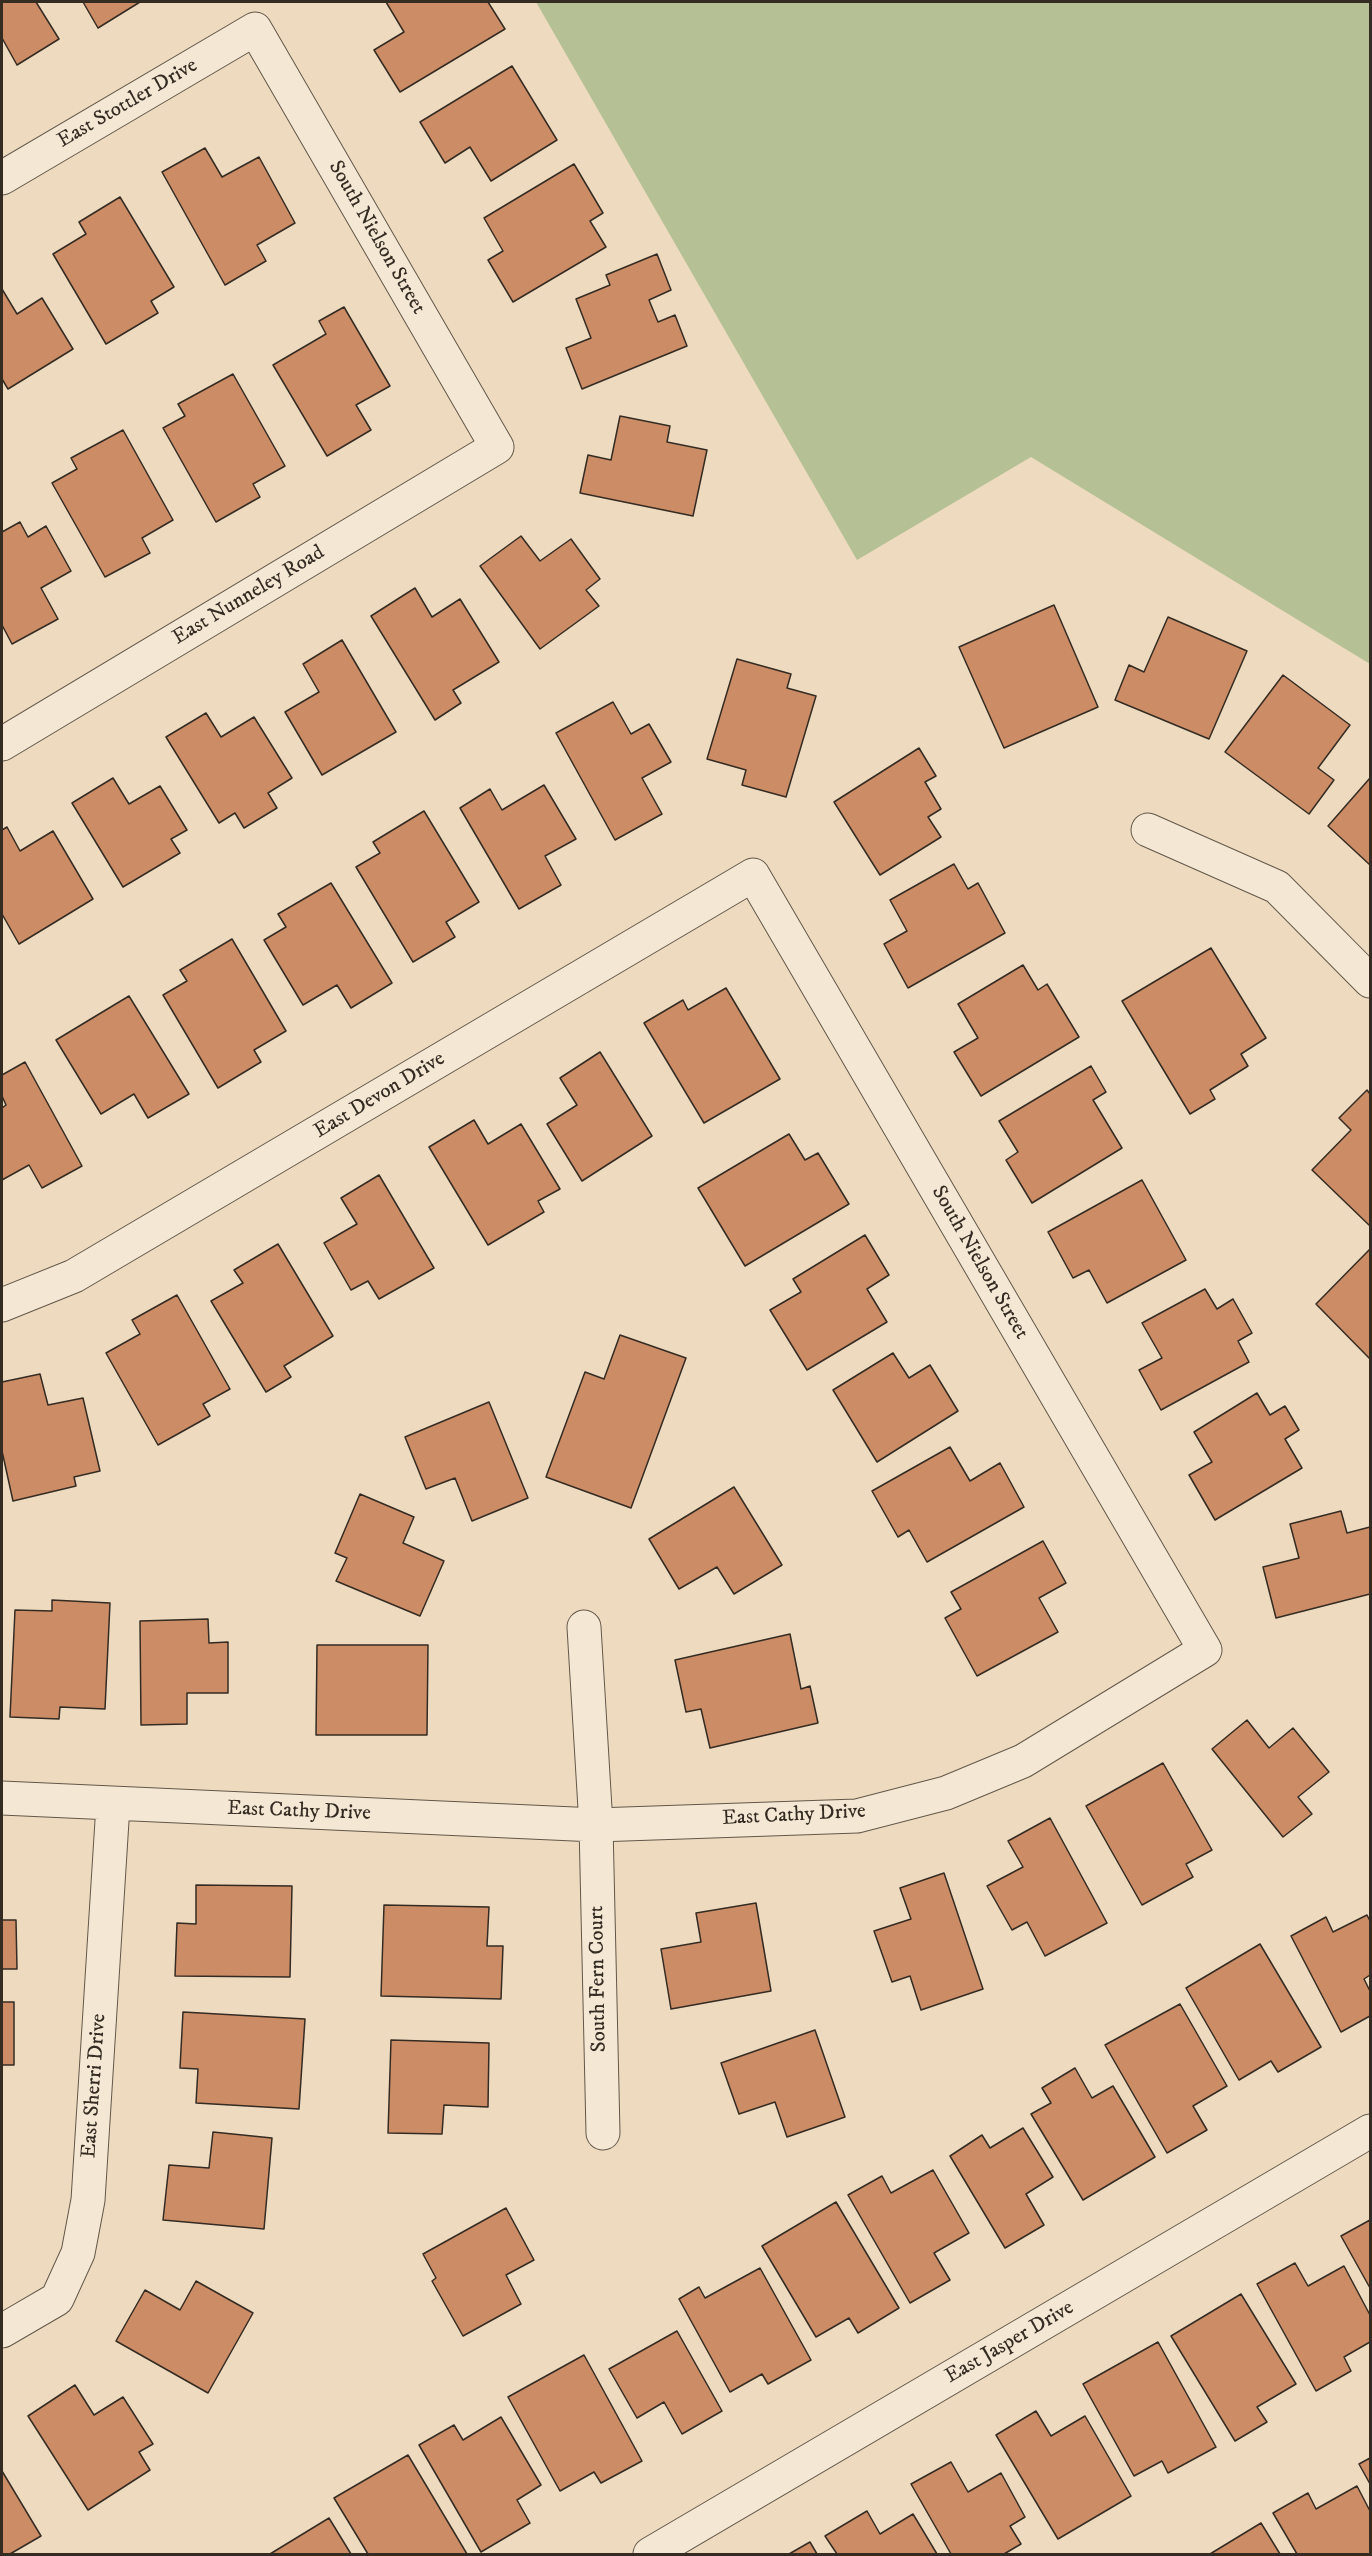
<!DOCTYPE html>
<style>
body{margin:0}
#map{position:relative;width:1372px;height:2556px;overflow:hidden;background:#eedbbf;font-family:"IM FELL DW Pica",serif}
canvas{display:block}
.frame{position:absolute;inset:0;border:3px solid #342b22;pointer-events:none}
</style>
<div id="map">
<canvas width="1372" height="2556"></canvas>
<div class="frame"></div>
</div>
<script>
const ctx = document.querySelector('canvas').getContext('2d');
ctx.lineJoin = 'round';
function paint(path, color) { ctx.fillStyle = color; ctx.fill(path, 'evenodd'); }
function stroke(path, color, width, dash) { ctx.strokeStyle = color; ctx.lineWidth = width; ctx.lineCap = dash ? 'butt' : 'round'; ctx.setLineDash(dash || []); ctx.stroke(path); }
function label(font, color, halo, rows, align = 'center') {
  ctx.font = font + ' "IM FELL DW Pica",serif'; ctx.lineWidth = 6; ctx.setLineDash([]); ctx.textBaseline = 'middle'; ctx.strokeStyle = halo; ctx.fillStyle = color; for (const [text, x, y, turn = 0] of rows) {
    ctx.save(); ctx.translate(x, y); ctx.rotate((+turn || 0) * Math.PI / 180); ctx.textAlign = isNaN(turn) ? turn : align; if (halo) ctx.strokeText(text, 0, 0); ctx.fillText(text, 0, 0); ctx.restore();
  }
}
const green = new Path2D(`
 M536,2H1370V664L1031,457L857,560Z`);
const building = new Path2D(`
 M2,2H36L59,39L17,65L2,38Z
 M83,2H140L98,28Z
 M386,2H488L505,29L400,92L374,50L404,32Z
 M512,66L557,140L491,181L470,147L445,163L420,122Z
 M205,148L222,177L259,157L295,223L257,245L266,261L225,285L162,172Z
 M574,164L603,213L590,221L606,247L513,302L488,260L503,251L484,218Z
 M120,197L174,287L151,301L158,313L106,344L53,254L86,234L79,222Z
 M657,254L671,290L649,300L658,322L675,315L687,346L582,389L566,348L591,338L576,299L610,285L606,275Z
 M2,289L17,314L42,298L73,349L8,389L2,379Z
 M344,307L390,386L356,405L371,430L327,456L273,365L326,334L319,321Z
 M233,374L285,466L253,484L260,497L216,522L163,428L185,416L178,404Z
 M620,416L670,426L667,442L707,450L693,516L580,493L588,455L611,460Z
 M123,430L173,520L142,538L150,553L105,577L52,483L77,469L71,458Z
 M20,522L28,537L46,526L71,571L41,588L58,619L12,644L2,625V532Z
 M521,536L540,561L571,539L600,579L586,590L599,606L540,649L480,566Z
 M415,588L432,617L460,599L499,662L453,690L461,703L435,720L371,616Z
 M1054,605L1098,707L1004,748L959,647Z
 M1168,617L1247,651L1209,739L1115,700L1129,665L1144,672Z
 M342,640L396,732L322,775L285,712L319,692L303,664Z
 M737,659L791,674L787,688L816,696L786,797L742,785L746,770L707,759Z
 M1283,675L1350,725L1318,768L1334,780L1309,814L1225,752Z
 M613,702L631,734L649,724L671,762L642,778L662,814L615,840L556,733Z
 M206,713L221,737L254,717L292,778L268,793L277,808L244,828L235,813L219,823L166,737Z
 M919,748L936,776L925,782L941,809L928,817L941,837L880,875L834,802Z
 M113,778L129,804L160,786L187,830L171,839L180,853L123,887L72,803Z
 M1370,778V865L1328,826Z
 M544,785L576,839L545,856L561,885L519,909L460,808L490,789L502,810Z
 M424,811L479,902L446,922L455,937L413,962L356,867L380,853L373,842Z
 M7,827L20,851L53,831L93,899L19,944L2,914V830Z
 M954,864L968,889L978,883L1005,933L908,988L884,944L907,931L890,900Z
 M331,883L392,983L351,1008L337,985L303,1005L264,940L286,927L278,914Z
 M232,939L286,1031L254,1050L261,1062L218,1088L163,995L187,981L180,970Z
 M1211,948L1266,1038L1241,1054L1248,1066L1210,1090L1215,1099L1190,1114L1122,1001Z
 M1023,965L1038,990L1047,984L1079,1037L981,1096L954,1052L978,1038L958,1004Z
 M726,988L780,1079L704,1123L644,1023L683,1000L688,1010Z
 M129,996L189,1094L148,1118L134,1094L101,1114L56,1040Z
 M600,1052L652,1136L582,1181L547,1124L577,1105L560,1078Z
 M25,1062L82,1166L42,1188L29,1165L2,1180V1108L6,1105L2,1096V1075Z
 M1091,1066L1106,1092L1093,1100L1122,1148L1032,1203L1006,1160L1018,1152L999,1121Z
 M1367,1090L1370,1094V1226L1312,1170L1351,1130L1339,1118Z
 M474,1120L488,1144L521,1124L560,1189L538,1201L544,1212L488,1245L429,1147Z
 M789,1134L805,1160L818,1153L849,1204L745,1266L698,1188Z
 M379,1175L434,1268L379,1299L368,1281L351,1290L324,1243L357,1224L341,1198Z
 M1142,1180L1186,1260L1107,1303L1089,1270L1073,1278L1048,1232Z
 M865,1235L889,1275L867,1289L887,1322L807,1370L770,1310L801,1292L793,1279Z
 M278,1244L333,1336L284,1366L291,1377L266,1392L211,1301L243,1283L234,1270Z
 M1370,1249V1359L1316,1304Z
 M1205,1289L1217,1309L1233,1299L1252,1333L1238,1341L1249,1362L1161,1410L1139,1370L1162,1358L1142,1323Z
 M177,1295L230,1389L203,1404L210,1416L158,1445L106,1353L140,1334L132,1320Z
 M620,1335L686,1358L631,1508L546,1477L585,1372L604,1379Z
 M893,1353L909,1378L930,1365L958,1411L877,1462L833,1390Z
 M40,1374L48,1405L83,1398L100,1471L74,1477L76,1486L13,1501L2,1451V1382Z
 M1257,1393L1270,1415L1285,1406L1299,1430L1285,1439L1302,1468L1215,1520L1189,1475L1212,1462L1194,1432Z
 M489,1402L528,1498L472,1521L455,1478L426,1489L405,1437Z
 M950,1447L970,1481L1000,1463L1024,1507L927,1562L909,1530L898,1537L872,1491Z
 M734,1487L782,1565L734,1594L717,1567L679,1589L649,1539Z
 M360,1494L414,1517L403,1543L444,1561L420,1616L336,1581L347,1558L335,1553Z
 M1341,1511L1347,1533L1370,1527V1594L1276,1618L1263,1567L1299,1558L1290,1524Z
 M1043,1541L1066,1583L1039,1598L1058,1632L977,1676L945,1618L961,1609L951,1592Z
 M52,1600L110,1603L105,1709L60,1707L59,1719L10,1717L15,1610L52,1611Z
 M208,1619L209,1643L228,1642V1693H187V1724L141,1725L140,1621Z
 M790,1634L801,1689L810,1686L818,1723L710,1748L701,1709L686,1712L675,1660Z
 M317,1645H428L427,1735H316Z
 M1247,1720L1269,1748L1293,1728L1329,1772L1298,1797L1312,1814L1283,1837L1212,1749Z
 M1163,1763L1212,1850L1186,1864L1193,1877L1142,1905L1086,1806Z
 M1050,1818L1107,1923L1045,1956L1027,1922L1012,1930L987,1886L1023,1867L1008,1841Z
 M944,1873L983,1989L921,2010L910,1976L892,1982L874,1931L911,1919L900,1888Z
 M196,1885L292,1886L290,1977L175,1976L177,1923L196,1924Z
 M756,1903L771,1991L671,2009L661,1949L701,1942L696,1913Z
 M384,1905L489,1907L487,1946H503L501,1999L381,1996Z
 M1367,1915L1370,1921V1975L1364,1979L1370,1991V2016L1341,2032L1291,1936L1326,1917L1333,1932Z
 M2,1920H16L17,1969H2Z
 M1260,1944L1321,2047L1278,2072L1271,2061L1239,2080L1186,1988Z
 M2,2002H14V2065H2Z
 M1180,2004L1227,2086L1193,2106L1207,2130L1167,2153L1105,2045Z
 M183,2012L305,2019L299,2109L196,2103L198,2069L180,2068Z
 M815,2030L845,2117L787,2137L775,2102L739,2114L721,2063Z
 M391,2040L489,2043L488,2107L444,2105L442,2134L388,2133Z
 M1075,2068L1092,2098L1113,2086L1155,2157L1083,2200L1031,2114L1051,2103L1042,2088Z
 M1023,2128L1053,2177L1026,2194L1044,2225L1005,2248L950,2156L982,2135L990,2148Z
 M213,2132L272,2138L264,2229L163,2220L169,2165L209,2168Z
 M933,2170L969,2233L934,2253L950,2280L910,2303L848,2195L882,2176L891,2193Z
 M836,2202L899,2308L858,2333L849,2318L816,2337L762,2246Z
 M506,2208L534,2260L506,2275L521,2304L463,2336L432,2281L436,2278L423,2254Z
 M1370,2220V2288L1341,2236Z
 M1295,2263L1308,2286L1344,2266L1370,2315V2342L1344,2357L1351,2371L1316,2391L1257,2284Z
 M760,2268L811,2360L768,2384L762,2374L730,2392L679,2299L699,2287L705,2298Z
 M196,2281L253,2313L208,2393L116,2341L145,2290L180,2310Z
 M1241,2294L1296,2384L1257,2407L1267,2422L1235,2441L1171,2336Z
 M677,2331L722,2411L682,2434L664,2402L637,2418L609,2369Z
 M1158,2342L1216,2447L1168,2473L1162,2461L1134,2476L1083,2384Z
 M584,2355L642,2461L601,2483L594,2472L560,2491L508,2397Z
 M75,2385L94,2415L123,2397L153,2444L139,2452L150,2470L88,2510L28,2416Z
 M1036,2411L1051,2436L1085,2416L1131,2496L1058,2539L996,2435Z
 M501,2417L541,2485L517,2500L530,2523L481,2552L419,2445L454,2425L463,2440Z
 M408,2455L467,2554H368L334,2498Z
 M1370,2458V2484L1359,2464Z
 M951,2462L968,2492L1001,2473L1025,2517L1010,2526L1021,2544L1004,2554H951L911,2484Z
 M2,2471L41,2536L10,2554H2Z
 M1357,2486L1370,2511V2554H1297L1273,2513L1308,2493L1316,2509Z
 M867,2511L880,2534L913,2514L937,2554H837L825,2536Z
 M329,2518L351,2554H270Z
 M1261,2523L1280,2554H1210Z
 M810,2542L817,2554H789Z`);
const minor = new Path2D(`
 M2,178L255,29L497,447L2,744
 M1148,830L1277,887L1370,981
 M2,1305L74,1276L753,875L1205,1650L1023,1761L946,1793L857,1816L596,1825L2,1798
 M584,1627L596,1825L603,2133
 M2,2331L57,2299L78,2253L88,2200L113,1805
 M650,2554L1370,2131`);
const streetNames = [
 ["East Stottler Drive",128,104,-30],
 ["South Nielson Street",376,238,60],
 ["East Nunneley Road",249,596,-31],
 ["East Devon Drive",380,1096,-31],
 ["South Nielson Street",979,1263,60],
 ["East Cathy Drive",299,1812,2],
 ["East Cathy Drive",794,1816,-3],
 ["South Fern Court",599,1979,-91],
 ["East Sherri Drive",95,2086,-86],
 ["East Jasper Drive",1010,2343,-30]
];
paint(green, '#b5c195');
paint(building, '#cb8c66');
stroke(building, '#342b22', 1.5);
stroke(minor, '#625749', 35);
stroke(minor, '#f4e8d5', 33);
label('21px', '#342b22', '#f4e8d5', streetNames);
</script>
